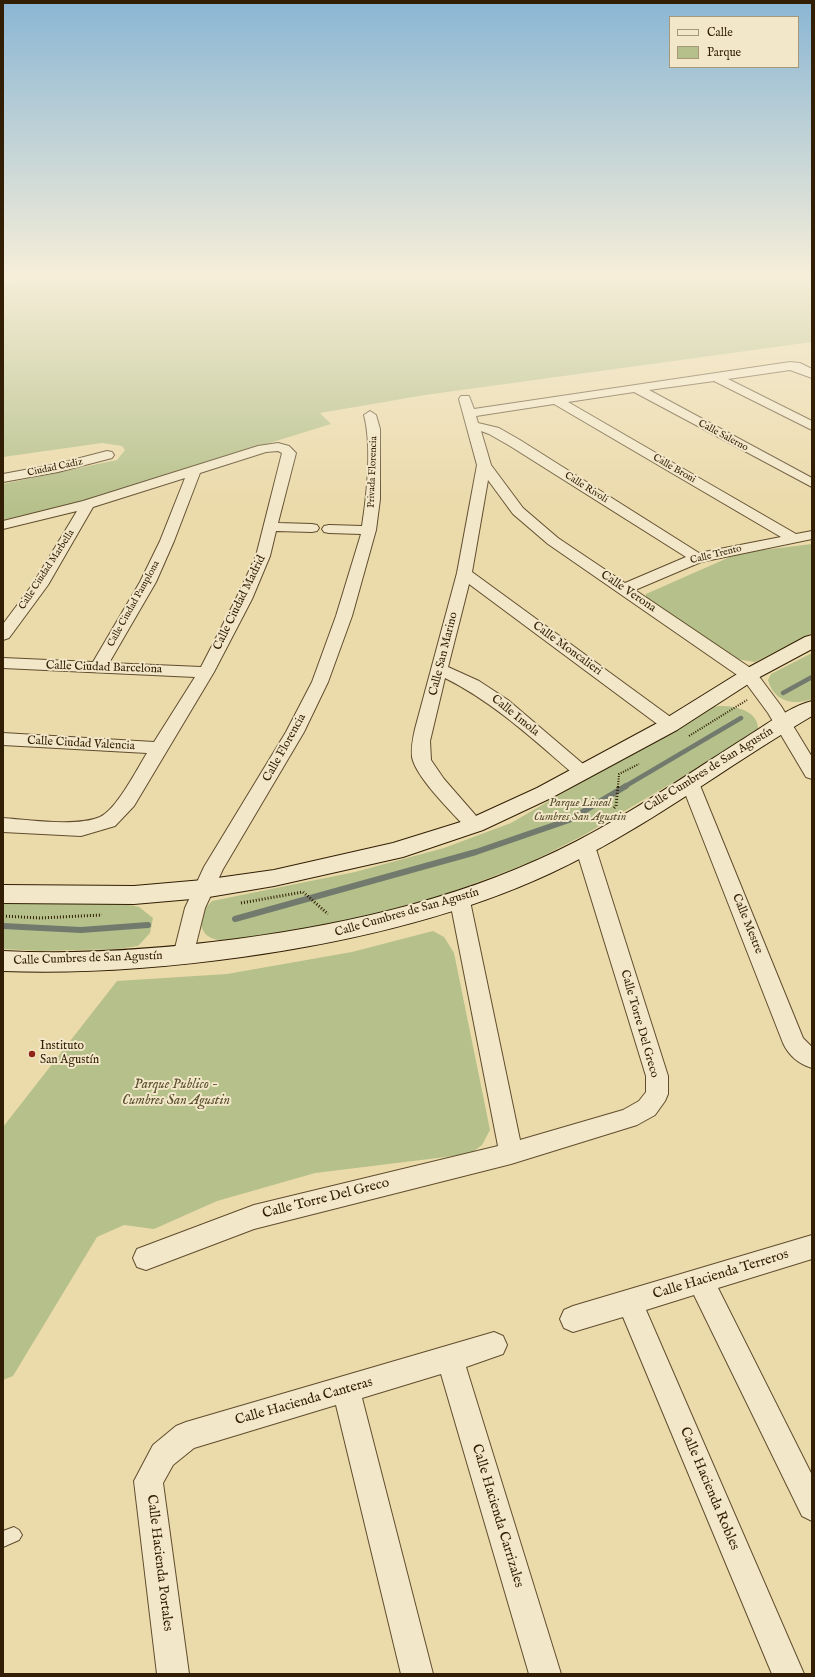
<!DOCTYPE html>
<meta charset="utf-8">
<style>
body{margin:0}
#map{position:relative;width:815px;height:1677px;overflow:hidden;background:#ebdaaa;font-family:"IM FELL English",serif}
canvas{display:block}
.frame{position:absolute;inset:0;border:4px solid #311e04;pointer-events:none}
.legend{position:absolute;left:669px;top:16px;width:130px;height:52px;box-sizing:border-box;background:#f2e7c8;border:1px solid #a5977a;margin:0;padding:5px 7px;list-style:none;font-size:12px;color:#311e04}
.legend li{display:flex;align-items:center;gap:8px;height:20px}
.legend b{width:20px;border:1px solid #a5977a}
</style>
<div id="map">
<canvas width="815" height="1677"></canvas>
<div class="frame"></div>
<ul class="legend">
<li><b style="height:5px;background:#f2e7c8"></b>Calle</li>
<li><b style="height:11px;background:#b5c08a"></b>Parque</li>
</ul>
</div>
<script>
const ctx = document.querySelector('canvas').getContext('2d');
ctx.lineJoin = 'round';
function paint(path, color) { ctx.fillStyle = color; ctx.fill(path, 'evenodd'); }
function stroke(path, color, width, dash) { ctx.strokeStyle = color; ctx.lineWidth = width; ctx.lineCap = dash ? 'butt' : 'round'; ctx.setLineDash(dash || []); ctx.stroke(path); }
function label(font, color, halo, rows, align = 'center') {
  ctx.font = font + ' "IM FELL English",serif'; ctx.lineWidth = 4; ctx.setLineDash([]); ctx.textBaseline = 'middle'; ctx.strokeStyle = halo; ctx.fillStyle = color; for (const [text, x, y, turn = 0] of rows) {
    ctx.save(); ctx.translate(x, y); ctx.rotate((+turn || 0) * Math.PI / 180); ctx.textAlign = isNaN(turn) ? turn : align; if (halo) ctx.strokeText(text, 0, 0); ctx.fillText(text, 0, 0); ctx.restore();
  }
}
const green = new Path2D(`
 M81,275H812V342L425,395L320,413L331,424L82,501L3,520V484L117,460L125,450L122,446L102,443L3,457V284Z
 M812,544V633L755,662L736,659L646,600V594L739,553Z
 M812,653V699C793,706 773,701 768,680L771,674Z
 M720,706C737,706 760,711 758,732L584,835L531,862L444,895L354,920L227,942C207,938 201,936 200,914L212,901L355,872L444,848L511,823L712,707Z
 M3,902L126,904L139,907L153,918L150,933L138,946L117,949L41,951L3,949Z
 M433,931L444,937L454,953L490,1130L482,1145L470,1154L315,1173L217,1201L154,1229L124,1225L97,1237L13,1376L3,1380V1127L117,981L227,974L352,952Z`);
const streamFar1 = new Path2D(`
 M783,693L812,677
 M624,787L741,718`);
const stream = new Path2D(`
 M235,919L476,852L569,820L626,786
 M3,926L81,930L148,925`);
const pathFar1 = new Path2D(`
 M689,736L747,700
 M618,787L619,774L639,764`);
const path = new Path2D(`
 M614,808L616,806L618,786
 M241,903L303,892L328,914
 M3,916L40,918L102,915`);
const lane = new Path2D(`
 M14,1527L19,1530L22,1535L19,1540L3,1547V1531Z`);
const street = new Path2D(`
 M790,362L800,363L812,369V378L790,370L728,379L812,421V430L714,381L649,390L812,478V487L634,392L568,402L796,534L812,531V539L701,562L635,590L755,671L781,706L812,757V779L806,777L768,713L743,679L548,544L513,514L488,480L472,572L676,721L679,725L676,729L670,731L664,729L469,584L448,667L479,681L508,700L589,769L592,773L589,777L583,779L577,777C535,741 495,703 445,678L430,741L431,760L444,779L484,825L482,830L475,832L468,830C453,813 416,778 412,757C411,747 413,738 415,729L457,573L477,465L459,399L461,396H469L474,409ZM554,404L781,537L699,553L520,440L499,428L478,423L476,416ZM481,431L489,434L510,446L686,557L625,583L558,538L523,508L491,465Z
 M370,411L376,415L380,429V499L376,530L352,616L328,682L304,732L223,869L205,908L193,956L190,962L183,964L176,962L173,956L185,908L204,867L286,732L312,682L336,616L361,534L329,533L324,532L322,529L324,526L329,525L362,526C367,494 372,446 364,415Z
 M278,443L289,446L296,453L278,523L312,524L317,525L319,528L317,531L312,532L276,531L270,556L252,599L214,672L134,806L115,826L81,836L3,832V818C29,820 77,827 100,817C117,809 137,769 147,753L3,745V733L154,742L195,677L3,668V658L93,662L140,582L160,541L185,478L93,507L48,585L9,638L3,640V624L33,584L77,511L3,529V521L83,501L258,446ZM278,451L282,453L256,556L236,599L201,667L109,663L156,582L174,541L200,473L266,452Z
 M107,451L112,452L114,455L112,458L58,472L3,482V474L57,464Z
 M690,777L696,779L699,783L803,1038L812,1047V1068C799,1064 789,1056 783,1043L681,783L684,779Z
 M585,839L592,841L595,846L668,1076V1094L665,1101L655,1115L637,1125L511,1164L254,1229L146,1270L137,1267L133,1258L137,1249L254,1205L498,1146L450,901L453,896L460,893L467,896L470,901L520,1140L623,1110L639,1101L646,1092V1076L575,846L578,841Z
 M812,1235V1259L718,1288L812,1475V1521L802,1516L694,1295L646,1310L804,1674H772L623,1317L573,1332L564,1328L560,1319L564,1310L573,1306Z
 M494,1332L503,1336L507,1345L503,1354L466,1367L561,1674H529L441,1374L362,1398L433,1674H401L336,1405L194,1448L173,1465L163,1483L189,1674H157L134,1481L153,1445L176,1426L186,1422Z`);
const secondary = new Path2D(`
 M3,275H11L9,278L3,279Z
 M812,635V649L756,679L677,730L551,798L483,830L403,857L274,886L203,898L134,904L3,903V885L134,886L203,880L274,870L393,843L467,820L537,788L663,720L742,671L805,637Z
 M812,701V716C725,767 644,830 551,873C454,918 348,942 242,957C162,968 83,974 3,971V951C82,955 159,949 237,939C355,923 471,896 577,841C634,811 687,775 740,741C760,729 790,706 812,701Z`);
const markers = [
 [32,1054,4,"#8f2418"]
];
const farStreetnames = [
 ["Calle Salerno",723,436,28],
 ["Ciudad Cadiz",55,468,-12],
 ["Calle Broni",674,469,30],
 ["Privada Florencia",373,472,-88],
 ["Calle Rivoli",586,488,32],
 ["Calle Trento",716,555,-14],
 ["Calle Ciudad Marbella",47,570,-57],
 ["Calle Ciudad Pamplona",134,604,-61]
];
const streetNames = [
 ["Calle Verona",628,592,34],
 ["Calle Ciudad Madrid",240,603,-64],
 ["Calle Moncalieri",567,649,36],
 ["Calle San Marino",444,654,-76],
 ["Calle Ciudad Barcelona",104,668,2],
 ["Calle Imola",515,716,39],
 ["Calle Ciudad Valencia",81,744,3],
 ["Calle Florencia",285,748,-61],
 ["Calle Cumbres de San Agustín",709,770,-32],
 ["Calle Cumbres de San Agustín",407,913,-16],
 ["Calle Mestre",747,924,68],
 ["Calle Cumbres de San Agustín",88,959,-2],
 ["Calle Torre Del Greco",639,1024,74]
];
const parkNames = [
 ["Parque Lineal",580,804],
 ["Cumbres San Agustin",580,818]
];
const poiNames = [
 ["Instituto",40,1047],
 ["San Agustín",40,1061]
];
const nearParknames = [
 ["Parque Publico -",176,1085],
 ["Cumbres San Agustin",176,1101]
];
const nearStreetnames = [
 ["Calle Torre Del Greco",326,1199,-14],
 ["Calle Hacienda Terreros",721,1275,-17],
 ["Calle Hacienda Canteras",304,1402,-16],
 ["Calle Hacienda Robles",709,1489,67],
 ["Calle Hacienda Carrizales",497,1516,73],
 ["Calle Hacienda Portales",159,1563,83]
];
paint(green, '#b5c08a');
stroke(streamFar1, '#727a6e', 4.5);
stroke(stream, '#727a6e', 6);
stroke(lane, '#604d2e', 2);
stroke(street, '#604d2e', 2);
stroke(secondary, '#311e04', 2);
stroke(pathFar1, '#311e04', 2, [1, 1.5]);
stroke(path, '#311e04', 3, [1, 2]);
paint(lane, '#f2e7c8');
paint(street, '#f2e7c8');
paint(secondary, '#f2e7c8');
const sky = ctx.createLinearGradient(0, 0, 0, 510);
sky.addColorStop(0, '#8ab6d4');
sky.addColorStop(0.54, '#f6eed9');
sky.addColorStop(1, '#f6eed900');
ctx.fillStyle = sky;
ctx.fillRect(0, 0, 815, 510);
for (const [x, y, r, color] of markers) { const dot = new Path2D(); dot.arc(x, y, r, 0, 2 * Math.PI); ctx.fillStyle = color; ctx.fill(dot); stroke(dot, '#f2e7c8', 1.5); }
label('10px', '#311e04', '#f2e7c8', farStreetnames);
label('12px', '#311e04', '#f2e7c8', streetNames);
label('italic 12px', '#594f2c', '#f2e7c8', parkNames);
label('12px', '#311e04', '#f2e7c8', poiNames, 'left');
label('italic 14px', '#594f2c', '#f2e7c8', nearParknames);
label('14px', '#311e04', '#f2e7c8', nearStreetnames);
</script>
